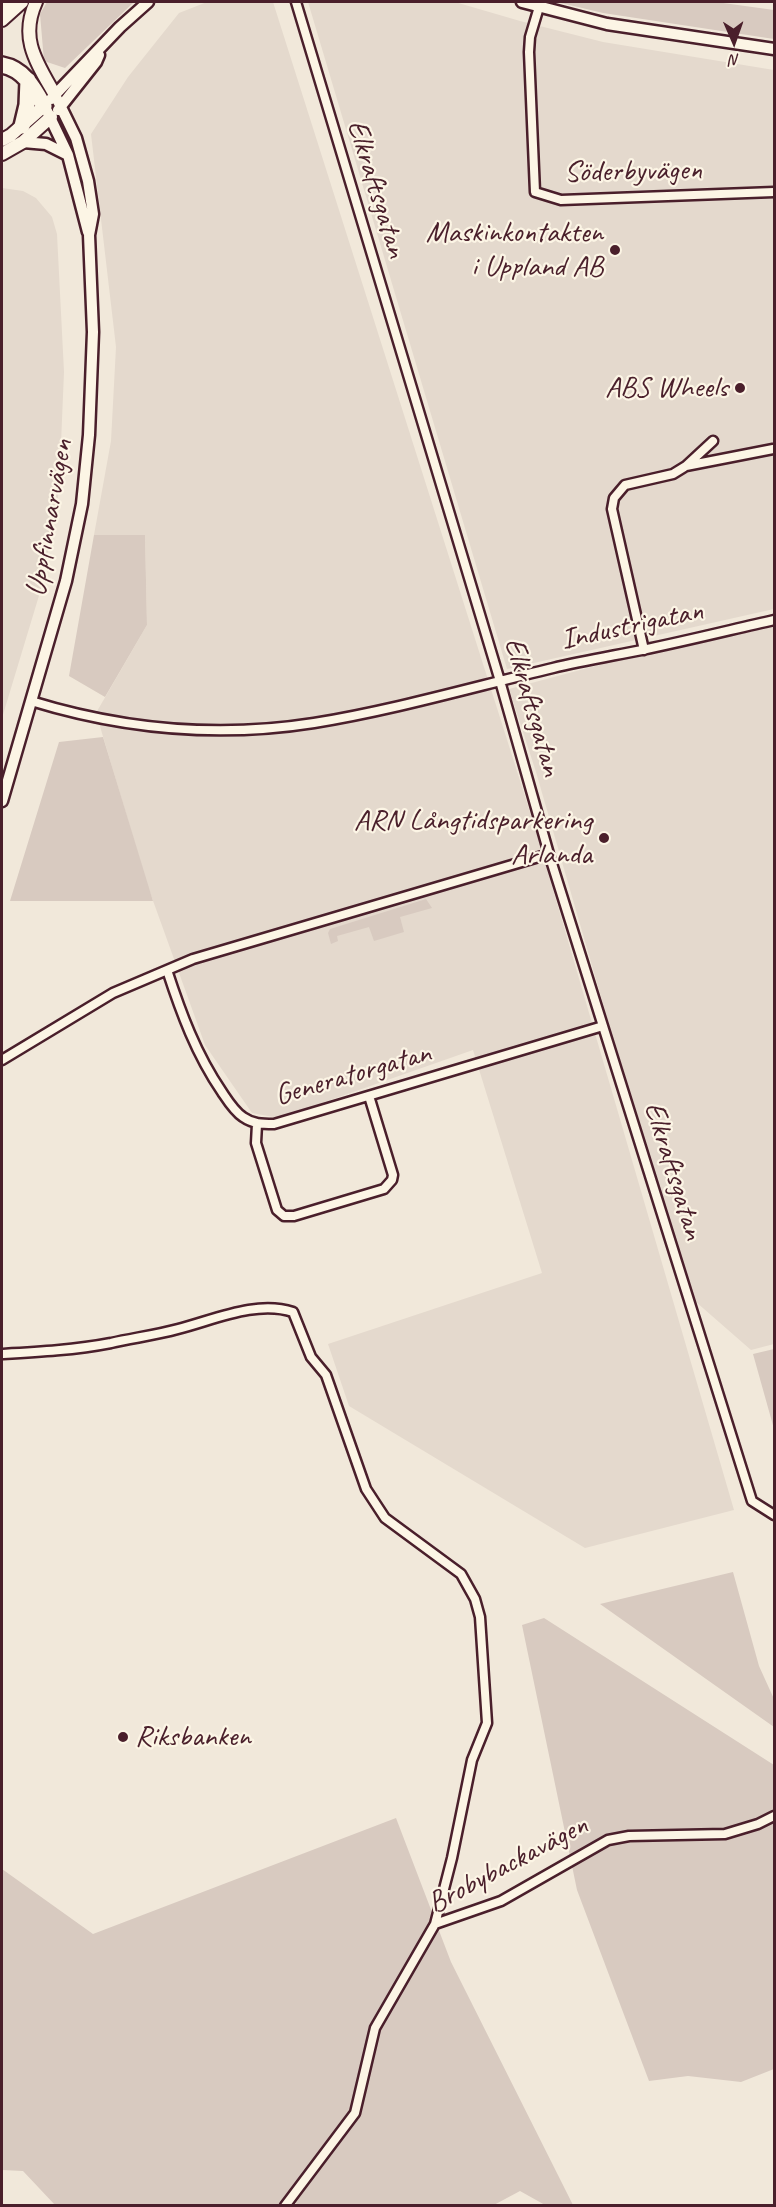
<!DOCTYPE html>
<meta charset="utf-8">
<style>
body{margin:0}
#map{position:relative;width:776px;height:2207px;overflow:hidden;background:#f1e8da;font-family:Caveat,sans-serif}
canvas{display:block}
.frame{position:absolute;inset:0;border:3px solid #4a1f2b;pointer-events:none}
.north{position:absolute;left:704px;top:12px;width:60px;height:60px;-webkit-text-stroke:4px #fcf5e5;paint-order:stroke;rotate:178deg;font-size:16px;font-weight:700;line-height:24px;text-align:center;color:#4a1f2b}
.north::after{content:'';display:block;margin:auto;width:21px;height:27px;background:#4a1f2b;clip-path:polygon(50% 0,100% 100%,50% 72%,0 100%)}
</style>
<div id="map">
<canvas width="776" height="2207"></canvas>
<div class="frame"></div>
<div class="north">N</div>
</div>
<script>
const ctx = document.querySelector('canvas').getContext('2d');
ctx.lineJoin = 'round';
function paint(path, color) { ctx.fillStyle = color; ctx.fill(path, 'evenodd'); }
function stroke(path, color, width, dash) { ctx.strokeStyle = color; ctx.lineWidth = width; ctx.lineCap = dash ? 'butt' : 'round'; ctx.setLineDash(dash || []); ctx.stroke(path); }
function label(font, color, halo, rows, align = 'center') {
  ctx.font = font + ' Caveat,sans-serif'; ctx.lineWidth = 4.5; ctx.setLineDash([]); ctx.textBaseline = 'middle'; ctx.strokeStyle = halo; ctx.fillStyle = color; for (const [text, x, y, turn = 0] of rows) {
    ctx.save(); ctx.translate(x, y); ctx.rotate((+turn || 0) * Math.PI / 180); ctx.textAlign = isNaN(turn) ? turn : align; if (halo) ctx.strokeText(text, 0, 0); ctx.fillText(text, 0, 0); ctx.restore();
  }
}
const built = new Path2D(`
 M207,2H273L536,831L734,1510L585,1548L349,1406L328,1344L542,1273L473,1050L279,1118L252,1113L205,1045L147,884L96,713L147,625L145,535H94L111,441L116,347L91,134L128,77L179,13Z
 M308,2H455L520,21L603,42L774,70V609L507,669Z
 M2,188L23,191L36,198L52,217L57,234L64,372L59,491L41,589L2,718Z
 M774,627V1344L751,1350L688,1295L653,1164L610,1028L536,772L509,689L644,653Z`);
const green = new Path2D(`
 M47,2H134L65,68L44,61L40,14Z
 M557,2H716L774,10V39L603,13Z
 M94,535H145L147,625L105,697L69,676Z
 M103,737L153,901H10L59,742Z
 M426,899L432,908L400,917L404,932L374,941L369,927L337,936L338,941L331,944L328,933L330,929Z
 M774,1349V1429L753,1354Z
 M733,1572L759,1666L774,1699V1727L600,1604Z
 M544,1618L774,1765V2069L741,2082L688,2076L649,2081L577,1890L522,1625Z
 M396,1818L451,1962L573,2205H545L520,2191L492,2206H302L295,2203L294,2206L55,2205L23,2171L2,2170V1869L93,1934Z`);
const minor = new Path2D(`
 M296,2L500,681L549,854L752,1501L774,1515
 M539,7L530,37L529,52L535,192L561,200L774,192
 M686,466L713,441
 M644,650L612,509L614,498L625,485L673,474L686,466L773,449
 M31,701C122,729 219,738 314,723C394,710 473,687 553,668C582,661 612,656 642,650C686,641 730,630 774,620
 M167,970C181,1013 196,1054 222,1092C228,1101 234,1111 243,1117C253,1124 262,1124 274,1124L603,1026
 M2,1060L113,993L193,959L549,854
 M257,1124L256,1143L277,1210L284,1216H294L384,1189L392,1180L393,1175L369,1096
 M2,1354C38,1352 75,1350 111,1343C133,1338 156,1335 178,1329C214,1320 256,1300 293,1312L311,1357L326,1375L366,1489L385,1518L461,1574L475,1599L480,1617L487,1723L472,1760L452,1858L435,1924L375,2028L355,2113L285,2206
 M435,1924L501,1901L608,1840L629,1836L725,1834L758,1824L774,1816`);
const tertiary = new Path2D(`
 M522,2L607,24L774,49
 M51,99L120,27L148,2
 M58,110L96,62L99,55
 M47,111L68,155L88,232
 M23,142L46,144L68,155
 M2,801L66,581L82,504L89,435L93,332L89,235L93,214L88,181L76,138L55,95`);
const secondary = new Path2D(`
 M36,2C19,39 37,63 55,95
 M2,8L9,2
 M2,20L22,2
 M2,140L11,135L44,106
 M2,154L23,142L51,117`);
const motorway = new Path2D(`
 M2,65C24,69 34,88 44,106
 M22,126L27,105L28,80`);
const markers = [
 [615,250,6,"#4a1f2b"],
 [740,388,6,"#4a1f2b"],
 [604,838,6,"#4a1f2b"],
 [123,1737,6,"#4a1f2b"]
];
const streetNames = [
 ["Söderbyvägen",633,172,-1],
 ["Elkraftsgatan",376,189,73],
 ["Uppfinnarvägen",50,518,-80],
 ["Industrigatan",632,626,-12],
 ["Elkraftsgatan",532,707,74],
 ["Generatorgatan",353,1075,-16],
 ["Elkraftsgatan",673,1171,73],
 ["Brobybackavägen",508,1865,-28]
];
const poiNames = [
 ["Maskinkontakten",603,233],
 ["i Uppland AB",603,267],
 ["ABS Wheels",728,388],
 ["ARN Långtidsparkering",592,821],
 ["Arlanda",592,855],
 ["Riksbanken",135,1737,"left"]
];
paint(built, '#e4d9cd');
paint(green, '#d8cac0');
stroke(minor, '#4a1f2b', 13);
stroke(tertiary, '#4a1f2b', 15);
stroke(secondary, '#4a1f2b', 16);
stroke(motorway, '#4a1f2b', 20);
stroke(minor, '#fcf5e5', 8);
stroke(tertiary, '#fcf5e5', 10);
stroke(secondary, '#fcf5e5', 12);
stroke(motorway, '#fcf5e5', 15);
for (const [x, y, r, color] of markers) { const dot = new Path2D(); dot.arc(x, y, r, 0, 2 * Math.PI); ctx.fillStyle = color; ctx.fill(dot); stroke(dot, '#fcf5e5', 2); }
label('30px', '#4a1f2b', '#fcf5e5', streetNames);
label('30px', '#4a1f2b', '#fcf5e5', poiNames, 'right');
</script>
